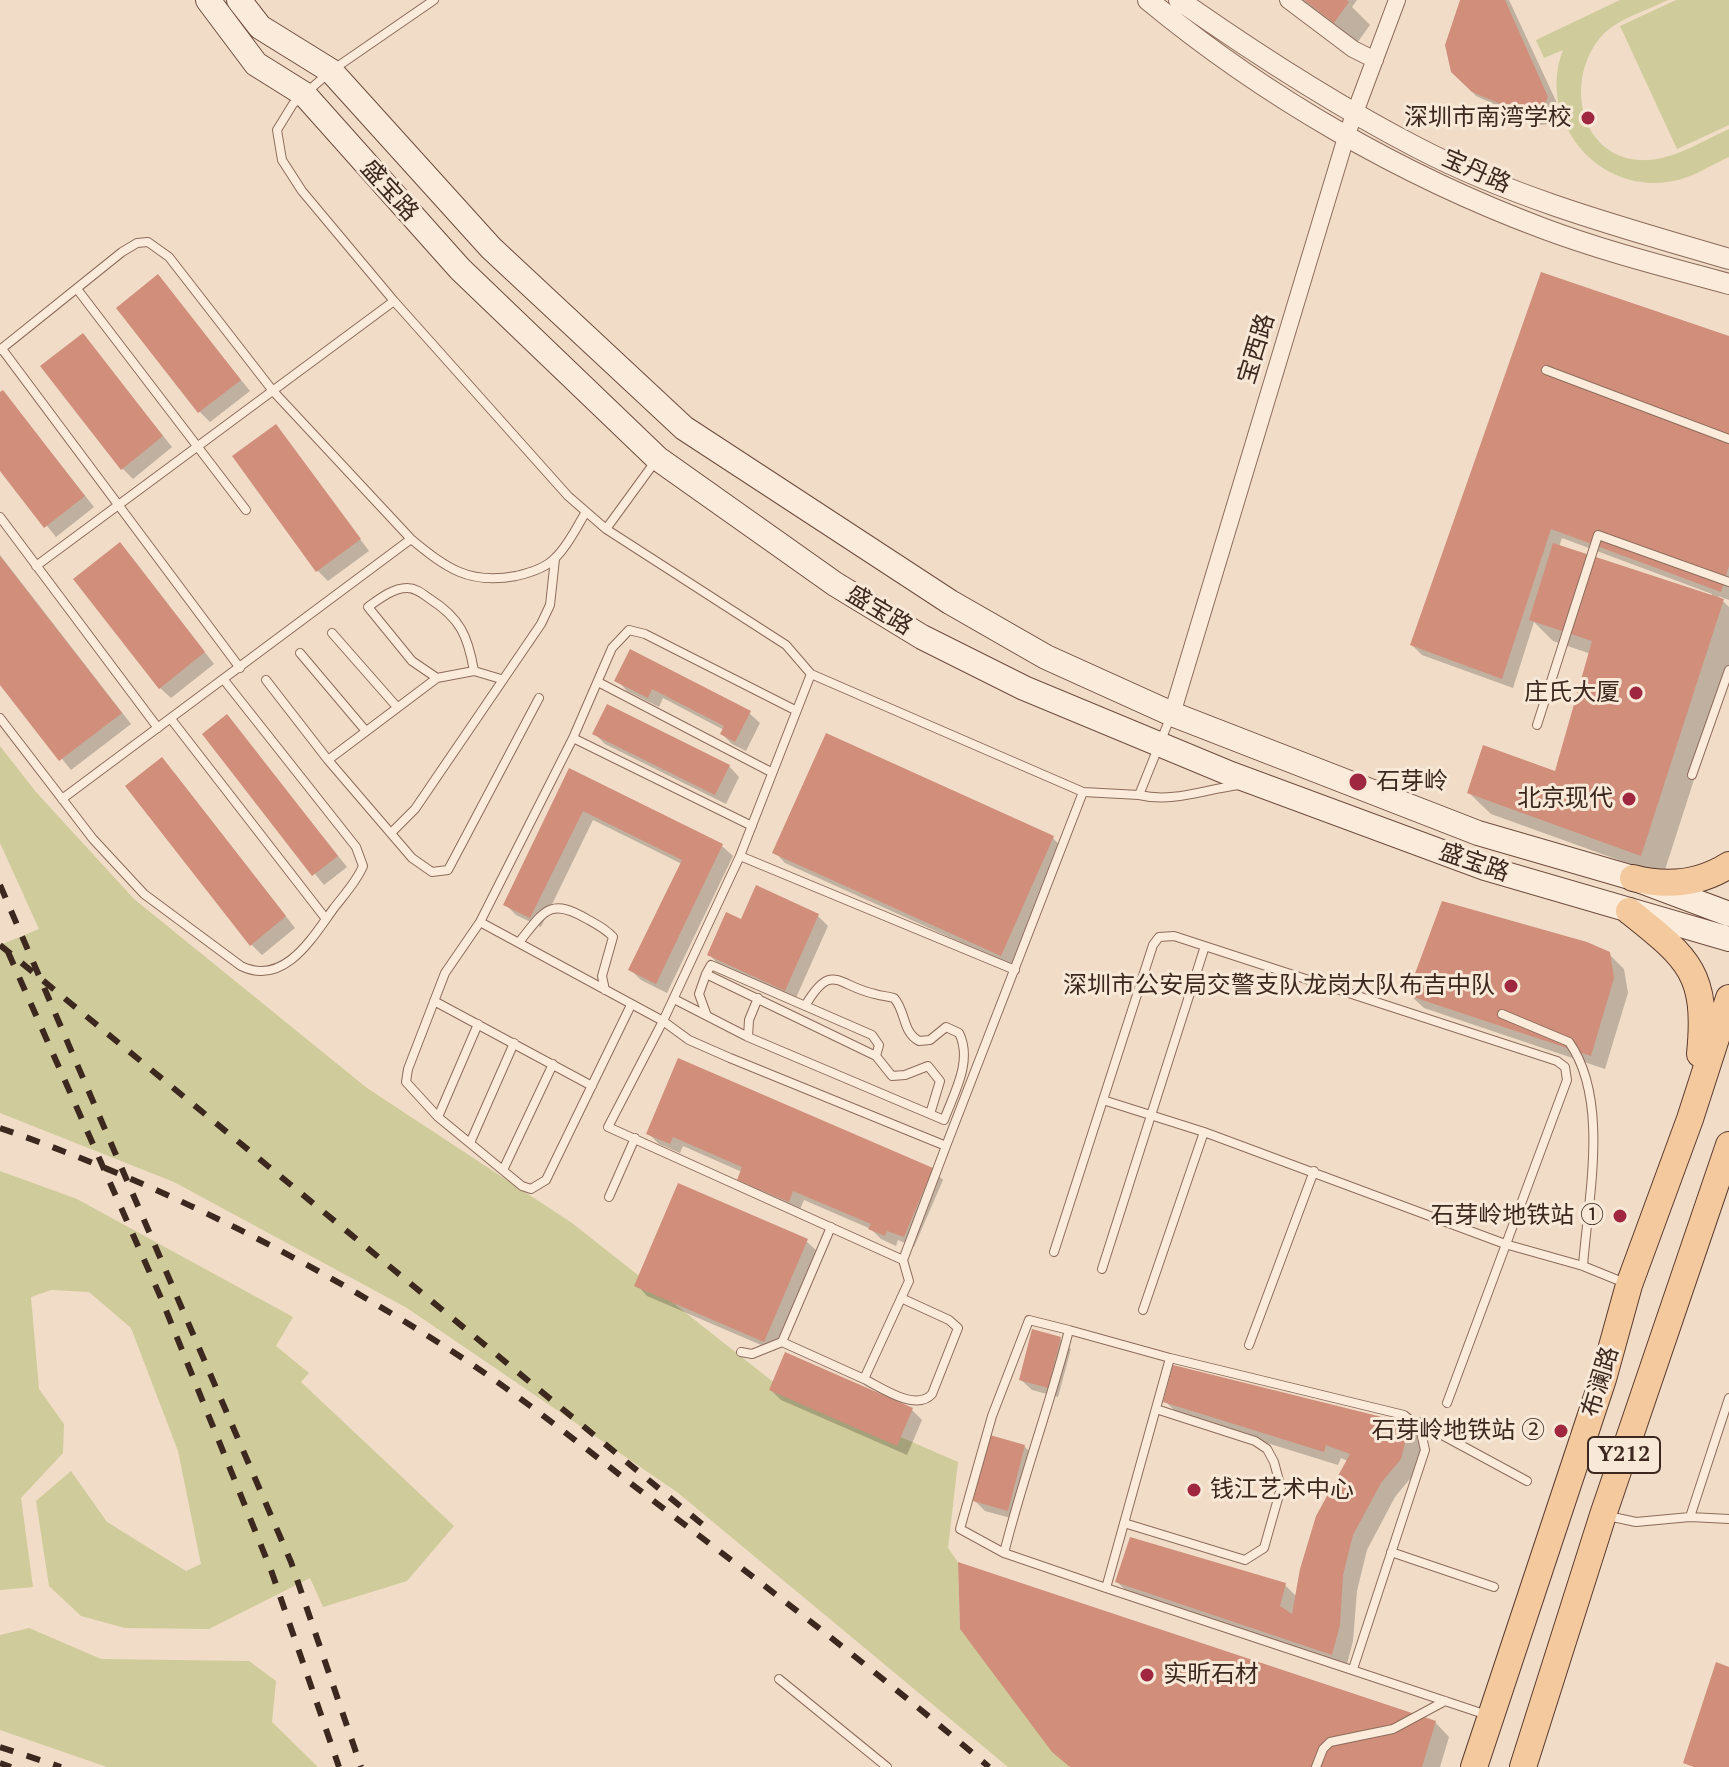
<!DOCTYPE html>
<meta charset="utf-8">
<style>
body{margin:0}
canvas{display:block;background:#f0dcc7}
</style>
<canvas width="1729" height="1767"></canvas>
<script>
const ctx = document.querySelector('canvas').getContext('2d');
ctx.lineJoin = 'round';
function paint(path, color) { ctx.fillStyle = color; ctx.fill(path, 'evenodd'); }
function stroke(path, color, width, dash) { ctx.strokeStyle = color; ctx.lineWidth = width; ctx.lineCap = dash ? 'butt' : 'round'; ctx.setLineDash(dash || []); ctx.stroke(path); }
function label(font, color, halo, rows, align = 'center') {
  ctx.font = font + ' "PT Serif","Noto Sans SC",serif'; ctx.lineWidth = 6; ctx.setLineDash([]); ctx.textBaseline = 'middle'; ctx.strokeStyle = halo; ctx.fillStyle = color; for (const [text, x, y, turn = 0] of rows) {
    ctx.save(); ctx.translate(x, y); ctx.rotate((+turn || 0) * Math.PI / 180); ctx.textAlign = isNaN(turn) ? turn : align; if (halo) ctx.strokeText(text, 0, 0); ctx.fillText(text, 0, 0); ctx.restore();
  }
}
const green = new Path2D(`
 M1620,0H1668C1646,11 1615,19 1599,39C1563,85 1582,164 1649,160C1677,158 1704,140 1729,129V157C1711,165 1692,178 1673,181C1598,196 1536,120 1563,50L1544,58L1536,40Z
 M1676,0H1729V125L1677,149L1620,26Z
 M0,746L36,792L134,899L367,1088L572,1223L772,1381L958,1462L948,1548L958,1562L960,1629L1070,1767H1008L677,1492L407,1308L174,1182L0,1113V945L39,929L0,843Z
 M0,1171L77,1199L293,1317L276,1346L309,1373L301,1382L454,1526L407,1581L323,1607L310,1578L209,1629L125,1628L81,1616L49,1586L36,1501L71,1471L107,1522L186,1571L201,1564L178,1451L131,1328L89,1292L51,1290L31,1297L39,1389L64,1424L63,1453L21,1498L33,1587L0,1590Z
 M29,1628L101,1659L249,1661L276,1681L272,1722L318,1767H107L0,1730V1635Z`);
const shadow = new Path2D(`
 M1300,0H1357L1352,7L1370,25L1357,43Z
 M1463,0H1509L1556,101L1557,115L1550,124L1540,125L1476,96L1453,71Z
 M158,277L250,391L210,422L199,411Z
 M83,336L172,447L133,479L122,468Z
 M1729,338V600L1718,596L1729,607V671L1663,876L1491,814L1469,793L1557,774L1591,654L1553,641L1534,622L1513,688L1422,655L1412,645ZM1562,538L1712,594L1711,597L1559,547Z
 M3,392L94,507L56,537L0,468Z
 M276,427L369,551L328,581L318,571Z
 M0,555L131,724L71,770L0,682Z
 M130,555L214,664L171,698L160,688Z
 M617,680L749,713L760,723L746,751L732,744L722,734L724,730L663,698L659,707L627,691Z
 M227,717L347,867L324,885L204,735Z
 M595,734L729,766L739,777L726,804L605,744Z
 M172,770L295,928L262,955L251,944Z
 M570,771L722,846L733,856L667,993L641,980L631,970L682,864L593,820L541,927L516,915L505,904Z
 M1053,838L1063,849L1011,965L785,863L775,852Z
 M818,916L828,926L795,1000L719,965L709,954L742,921Z
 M1609,954L1624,969L1628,993L1605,1069L1424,1008L1409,994Z
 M648,1133L932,1169L943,1180L914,1247L898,1240L896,1246L881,1239L871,1229L804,1200L799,1212L749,1190L739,1180L742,1172L683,1146L680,1153L659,1144Z
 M806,1241L817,1251L775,1351L647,1296L637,1285Z
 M1060,1339L1071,1349L1058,1397L1032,1390L1021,1380Z
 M771,1390L912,1410L922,1420L907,1455L781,1400Z
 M1165,1401L1409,1426L1423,1440L1414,1474L1395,1497L1367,1550L1357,1591L1353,1641L1346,1668L1132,1596L1117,1582L1285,1585L1297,1597L1348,1461L1341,1458L1338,1465L1180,1416Z
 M1024,1446L1035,1457L1018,1520L985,1511L975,1501Z
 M1435,1722L1449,1737L1440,1767H1071Z`);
const building = new Path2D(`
 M1304,0H1347L1349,2L1334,23Z
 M1460,0H1505L1548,97L1540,114L1522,113L1472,92L1451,72L1445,45Z
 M1541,272L1729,336V566L1721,592L1551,529L1502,679L1410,645Z
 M158,274L241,380L198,413L116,308Z
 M83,333L163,436L121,470L40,366Z
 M3,390L85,496L44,528L0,471V392Z
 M276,424L361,539L316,572L232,456Z
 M120,542L205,652L159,689L73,579Z
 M1553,543L1724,599L1641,856L1467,793L1483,745L1555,771L1592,641L1529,620Z
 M0,556L122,713L59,761L0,685Z
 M630,649L751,711L735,742L720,734L724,726L652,689L648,698L614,681Z
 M607,704L730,765L715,795L592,734Z
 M227,714L338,856L312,876L202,734Z
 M826,733L1054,836L1001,956L772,853Z
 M162,757L286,916L250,946L125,786Z
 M569,768L723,844L656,984L628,970L682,860L583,811L530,918L503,905Z
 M756,885L819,914L785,991L707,955L726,912L741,919Z
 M1442,901L1587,942L1610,952L1614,978L1591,1056L1407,995Z
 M678,1058L933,1168L904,1237L887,1231L885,1236L868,1229L871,1224L793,1191L789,1202L737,1180L742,1167L673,1137L670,1144L646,1134Z
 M678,1183L808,1239L764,1342L634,1286Z
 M1032,1329L1061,1337L1048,1388L1019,1380Z
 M785,1352L913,1408L897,1446L769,1390Z
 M1173,1365L1410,1424L1401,1459L1381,1483L1353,1535L1343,1575L1340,1625L1332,1655L1115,1582L1130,1537L1286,1583L1280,1606L1292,1614L1300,1569L1316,1516L1350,1454L1326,1445L1324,1452L1163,1402Z
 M990,1435L1025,1445L1008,1511L973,1501Z
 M958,1562L1436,1721L1422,1767H1070L1052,1752L960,1629Z
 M1716,1662L1729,1667V1767H1694L1683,1763Z`);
const service = new Path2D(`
 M434,0L331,71L293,104L277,130L282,160L302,191L394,301L568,496L606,529L786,645L811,674L1083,792L1139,795L1170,718
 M77,289L246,510
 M2,349L240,668
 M0,350L122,252L137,243L148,242L169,257L273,391L411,539C446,568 469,585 516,576C529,573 546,568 555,558C568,546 577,526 586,512
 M1546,370L1729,439
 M0,517L158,728
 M606,529L657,459
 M36,566L394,301
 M332,633L397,707
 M300,653L365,730
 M811,674L740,856L663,1021L689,1040L730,1058L946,1146L1083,792
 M437,678L412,661L368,607C379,599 393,588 407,588C416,588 423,594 430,599C460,618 468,636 474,671
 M501,679L474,671L437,678L328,760L412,858L432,872L448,870L539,698
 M266,680L328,760
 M598,682L771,772
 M795,710L645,634L629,630L612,648L573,738L480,922L663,1021L608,1127L903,1260L946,1146
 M0,718L93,839L144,894L241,966C284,987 312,938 334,908C344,895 357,881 363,866L356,847L224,680
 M171,719L326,919
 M1537,725L1598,535L1729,582
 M573,738L752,826
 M1692,775L1729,670
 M1139,795C1175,803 1204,789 1240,785
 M62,799L411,539
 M391,833L415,809L541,624L550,605L555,559
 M740,856L1015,970
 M480,922L445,973L408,1069L406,1082L438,1117L522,1186L531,1189L546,1180L631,1005
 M520,941C544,911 550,897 587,919C596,924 606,929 613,937L602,976L605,990
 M706,974L711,965L872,1035L879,1045L876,1056
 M674,999L748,1037L944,1120C954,1093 973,1061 959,1033L946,1027L930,1040L919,1041C902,1032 906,1011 894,998C887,996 881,996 875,994C837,986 832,960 805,1006
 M434,1001L592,1086
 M1502,1014L1569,1042C1610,1100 1588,1198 1583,1266
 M707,1016L699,994L706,974L876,1056L892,1076L905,1075L928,1066L940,1081L930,1114
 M748,1037L749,1020L758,998
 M1103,1100L1204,1132L1505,1244L1583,1266L1625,1283
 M438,1117L478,1024
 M470,1143L514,1043
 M503,1170L553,1064
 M609,1197L635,1138
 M1054,1252L1153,945L1159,937L1174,936L1557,1061L1565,1067L1567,1080L1447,1403
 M1102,1269L1205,946
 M1143,1310L1204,1132
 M782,1342L831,1227
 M1249,1345L1314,1171
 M741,1352L752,1354L782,1342L864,1379L909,1281L903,1260
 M864,1379C882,1388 916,1412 932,1394L958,1328L949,1320L901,1298
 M1418,1422L1527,1481
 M1608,1516L1636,1522L1690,1517L1729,1398
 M1690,1517L1729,1519
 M1124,1523L1245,1560L1264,1548L1281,1488L1274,1462L1267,1449L1255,1441L1156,1409
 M1391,1552L1494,1587
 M1004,1553L960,1529L992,1416L1029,1320L1069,1330
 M1106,1588L1004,1553C1023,1477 1050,1405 1069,1330L1170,1358
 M1353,1669L1425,1450L1420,1428L1404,1415L1170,1358L1106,1588L1487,1715
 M779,1679L887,1767
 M1316,1767L1323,1749L1330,1742L1393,1729L1445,1701`);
const minor = new Path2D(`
 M1288,0L1353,49L1375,60
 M1172,714L1347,134L1397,0`);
const tertiary = new Path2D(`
 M1148,0C1264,96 1401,175 1542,228C1603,251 1667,267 1729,284
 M1179,0C1256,54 1335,105 1418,148C1516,199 1624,228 1729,259`);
const secondary = new Path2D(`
 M208,0L256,64L304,94L460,269L657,458L835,584L922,637L1024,688L1231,774L1485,868L1729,939
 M239,0L260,27L331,71L491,248L684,428L950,602L1046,657L1172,714L1478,833L1633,878L1729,914`);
const primary = new Path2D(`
 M1633,878C1667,887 1699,884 1729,865
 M1629,911C1689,959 1708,973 1700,1054
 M1474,1767L1603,1379L1629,1285L1690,1119L1729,998
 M1523,1767L1603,1515L1729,1145`);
const rail = new Path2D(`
 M0,885L291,1562L361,1767
 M0,945L708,1529
 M8,952L161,1298L271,1570L339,1767
 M0,1128C164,1185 318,1264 464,1359C536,1407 603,1463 672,1515C780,1597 886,1679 989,1767
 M0,1747L61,1767
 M0,1763L11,1767`);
const markers = [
 [1588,118,8,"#9f2840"],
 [1636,693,8,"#9f2840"],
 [1358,782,10,"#9f2840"],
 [1629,799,8,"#9f2840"],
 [1511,986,8,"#9f2840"],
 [1620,1216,8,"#9f2840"],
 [1561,1431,8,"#9f2840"],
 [1194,1490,8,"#9f2840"],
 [1147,1675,8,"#9f2840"]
];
const shields = [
 [1624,1455,72]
];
const shieldNames = [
 ["Y212",1624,1455]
];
const poiNames = [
 ["深圳市南湾学校",1572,118],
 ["庄氏大厦",1620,693],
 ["石芽岭",1376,782,"left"],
 ["北京现代",1613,799],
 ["深圳市公安局交警支队龙岗大队布吉中队",1495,986],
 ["石芽岭地铁站 ①",1604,1216],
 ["石芽岭地铁站 ②",1545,1431],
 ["钱江艺术中心",1210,1490,"left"],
 ["实昕石材",1163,1675,"left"]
];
const streetNames = [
 ["宝丹路",1476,172,24],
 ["盛宝路",389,191,48],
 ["宝西路",1257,349,-73],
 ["盛宝路",879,611,31],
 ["盛宝路",1474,863,19],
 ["布澜路",1601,1382,-73]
];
paint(green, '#cfcb9a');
paint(shadow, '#0003');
paint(building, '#d08e7b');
stroke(service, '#8d6c5b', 10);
stroke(minor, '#8d6c5b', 18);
stroke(tertiary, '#8d6c5b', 22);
stroke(secondary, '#6f4d3e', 26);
stroke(primary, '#5b3b2f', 28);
stroke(service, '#faebdb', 8);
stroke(minor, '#faebdb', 16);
stroke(tertiary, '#faebdb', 20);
stroke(secondary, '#faebdb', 24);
stroke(primary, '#f4c99e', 26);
stroke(rail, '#3d281f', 6, [14, 14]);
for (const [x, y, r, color] of markers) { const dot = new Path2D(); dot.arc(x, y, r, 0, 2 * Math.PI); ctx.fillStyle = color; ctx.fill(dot); stroke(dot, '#f7e8d7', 3); }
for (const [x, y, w] of shields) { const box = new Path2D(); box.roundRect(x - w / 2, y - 18, w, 36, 6); ctx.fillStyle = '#f7e8d7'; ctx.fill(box); stroke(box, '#3d281f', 2); }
label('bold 22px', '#3d281f', null, shieldNames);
label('24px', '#3d281f', '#f7e8d7', poiNames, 'right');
label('24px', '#3d281f', '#f7e8d7', streetNames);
</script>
